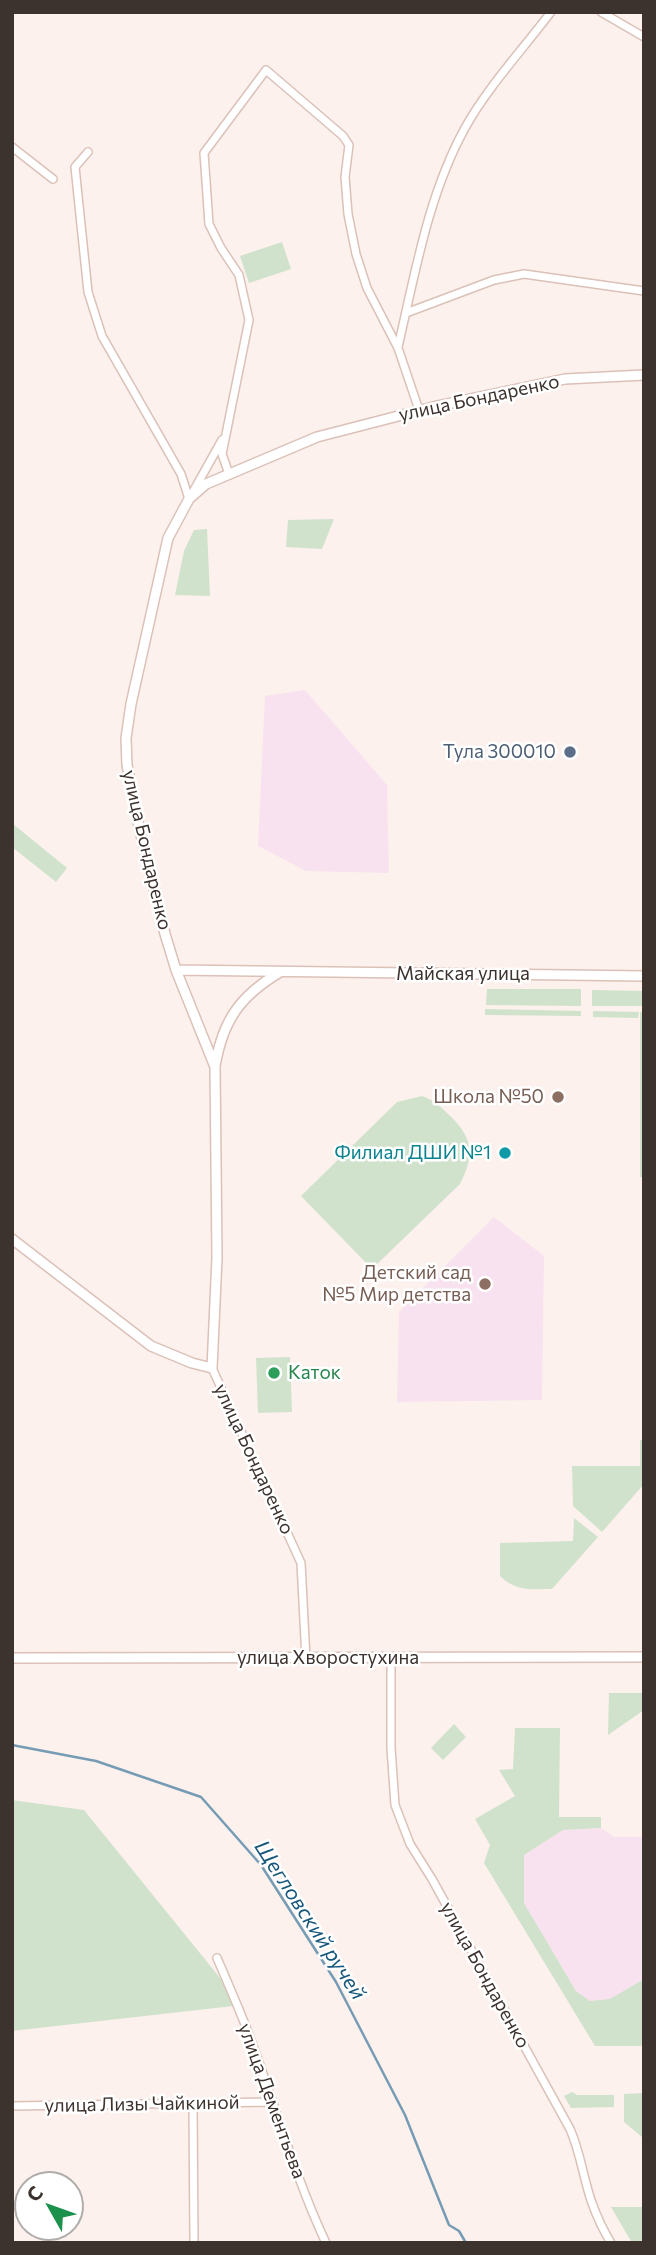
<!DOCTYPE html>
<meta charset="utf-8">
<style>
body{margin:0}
#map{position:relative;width:656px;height:2255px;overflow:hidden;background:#fcf1ed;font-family:Commissioner,sans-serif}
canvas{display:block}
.frame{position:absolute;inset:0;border:14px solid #3c322e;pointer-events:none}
.north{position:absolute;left:14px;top:2171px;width:70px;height:70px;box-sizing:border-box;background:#fff;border:2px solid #b1adab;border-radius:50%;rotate:310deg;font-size:19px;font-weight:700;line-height:28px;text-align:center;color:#3c322e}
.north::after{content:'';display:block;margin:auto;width:24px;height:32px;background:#1c914c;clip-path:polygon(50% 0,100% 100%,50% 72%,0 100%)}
</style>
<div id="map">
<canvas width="656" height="2255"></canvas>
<div class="frame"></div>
<div class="north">С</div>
</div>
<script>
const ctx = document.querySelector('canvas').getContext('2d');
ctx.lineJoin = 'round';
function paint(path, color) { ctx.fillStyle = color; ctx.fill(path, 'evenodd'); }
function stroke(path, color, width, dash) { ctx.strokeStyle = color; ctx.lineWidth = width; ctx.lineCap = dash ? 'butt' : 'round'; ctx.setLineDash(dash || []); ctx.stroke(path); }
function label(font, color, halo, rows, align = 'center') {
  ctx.font = font + ' Commissioner,sans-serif'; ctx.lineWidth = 5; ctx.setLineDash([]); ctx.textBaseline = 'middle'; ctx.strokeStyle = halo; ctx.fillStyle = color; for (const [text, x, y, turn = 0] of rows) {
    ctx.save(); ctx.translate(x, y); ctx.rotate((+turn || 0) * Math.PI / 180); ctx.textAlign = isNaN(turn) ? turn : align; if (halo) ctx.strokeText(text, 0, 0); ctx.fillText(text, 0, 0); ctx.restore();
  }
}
const education = new Path2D(`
 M305,690L387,785L389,873L306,871L258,846L265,696Z
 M494,1217L544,1256L542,1400L397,1402L399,1312Z
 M601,1828L614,1837H644V1979L610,2000L590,2001L576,1991L524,1903V1855L563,1830Z`);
const green = new Path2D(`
 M282,242L291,269L249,283L240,256Z
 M334,519L322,549L286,547L288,520Z
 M207,529L210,596L175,595L184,551L194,530Z
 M13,824L67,868L56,882L12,847Z
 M487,989H581V1006L486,1005Z
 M592,990L644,991V1006H592Z
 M485,1009L581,1011V1016L485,1015Z
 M593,1011L639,1012L638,1018L593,1017Z
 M640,1012H644V1177H640Z
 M422,1096C434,1100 441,1107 449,1115C473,1137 475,1155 460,1184L372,1269L301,1196L397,1102Z
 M290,1357L292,1412L258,1413L256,1358Z
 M640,1440H644V1484L602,1532L573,1506L572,1466H640Z
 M574,1518L598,1537L552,1589C530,1589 517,1592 500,1576V1543L573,1541Z
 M609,1693H644V1710L608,1735Z
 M454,1724L466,1737L443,1760L431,1748Z
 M515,1728H560L559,1817H601V1828L563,1830L524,1855V1903L576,1991L590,2001L610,1999L644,1979V2045L640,2046H595L484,1863L490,1845L475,1819L515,1796L499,1770L513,1769Z
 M12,1800L84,1810L242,2005L12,2031Z
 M572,2092L577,2095H614V2107L571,2108L564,2096Z
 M644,2093V2135L642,2137L624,2122V2094Z
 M611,2207H644V2243H632Z`);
const stream = new Path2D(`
 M12,1745L96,1761L201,1797L261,1865L336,1982L405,2115L449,2225L459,2231L466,2243`);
const minor = new Path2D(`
 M601,12L644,37
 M12,147L53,179
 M88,152L75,167L88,292L102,336L181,474L189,499L222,440
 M406,313L494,280L524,274L644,291
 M398,347C415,274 428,195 465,128C487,88 523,49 551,12
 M229,474L222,454L249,320L239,275L221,248L209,224L204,153L266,70L343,136L349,145L345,177L348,214L356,254L367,288L398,348L419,410
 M212,1368L301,1563L306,1659
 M391,1658V1748L395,1805L410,1844L432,1879L570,2129C581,2154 583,2178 592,2203C597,2217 603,2230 611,2243
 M217,1958C227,1981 237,2004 246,2027C274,2099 293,2173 326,2243
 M193,2104L194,2243
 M12,2106L271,2102`);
const tertiary = new Path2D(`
 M176,970L644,976
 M215,1066C223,1020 240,996 280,972
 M12,1239L151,1346L192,1363L212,1368L217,1258L215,1067L176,970L165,934L138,822L127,765L126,738L131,704L168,538L189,499L206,484L317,437L437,406L565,379L644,375
 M12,1658L644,1657`);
const markers = [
 [570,752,7,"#5c6f8a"],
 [558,1097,7,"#8d6e63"],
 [505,1153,7,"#0f9aa8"],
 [485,1284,7,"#8d6e63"],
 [274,1373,7,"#2e9e5b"]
];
const streetNames = [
 ["улица Бондаренко",479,398,-12],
 ["улица Бондаренко",147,850,77],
 ["Майская улица",463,974],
 ["улица Бондаренко",254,1459,65],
 ["улица Хворостухина",328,1658],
 ["улица Бондаренко",485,1975,61],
 ["улица Дементьева",272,2101,70],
 ["улица Лизы Чайкиной",142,2104,-1]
];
const serviceNames = [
 ["Тула 300010",556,752]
];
const educationNames = [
 ["Школа №50",544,1097],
 ["Детский сад",471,1273],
 ["№5 Мир детства",471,1295]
];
const cultureNames = [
 ["Филиал ДШИ №1",491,1153]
];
const leisureNames = [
 ["Каток",288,1373]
];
const waterNames = [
 ["Щегловский ручей",310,1920,57]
];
paint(education, '#f8e2ef');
paint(green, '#d0e2cc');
stroke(stream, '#769cb5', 2.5);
stroke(minor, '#dbc1b8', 10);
stroke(tertiary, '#dbc1b8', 12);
stroke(minor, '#fff', 7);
stroke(tertiary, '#fff', 9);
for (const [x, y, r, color] of markers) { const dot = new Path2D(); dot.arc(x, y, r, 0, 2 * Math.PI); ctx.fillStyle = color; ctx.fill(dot); stroke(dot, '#fff', 2.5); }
label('19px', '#3c322e', '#fff', streetNames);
label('19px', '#4e5e75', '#fff', serviceNames, 'right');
label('19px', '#785e54', '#fff', educationNames, 'right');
label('19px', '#0d838f', '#fff', cultureNames, 'right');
label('19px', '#27864d', '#fff', leisureNames, 'left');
label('italic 21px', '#17577b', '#fff', waterNames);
</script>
